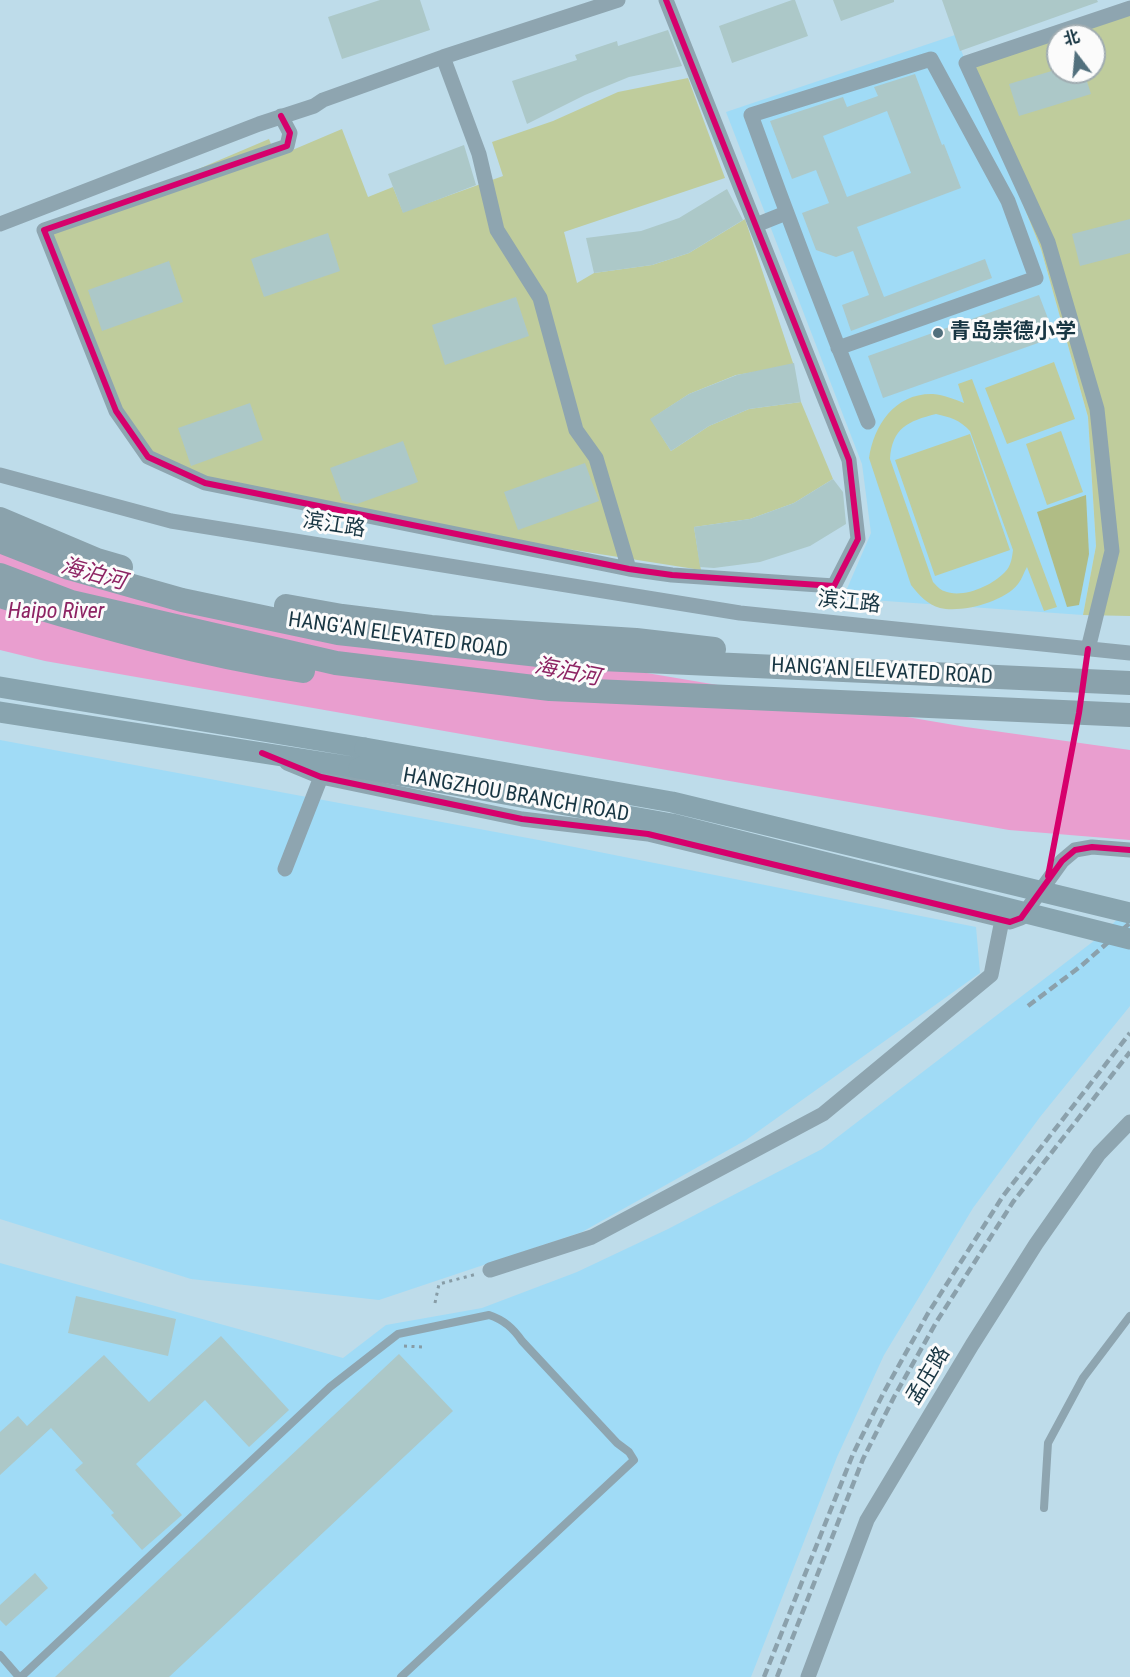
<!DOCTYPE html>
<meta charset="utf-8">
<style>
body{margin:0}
#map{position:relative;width:1130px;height:1677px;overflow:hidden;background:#bedcea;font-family:"Roboto Condensed","Noto Sans SC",sans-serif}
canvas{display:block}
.north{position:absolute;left:1046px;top:24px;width:60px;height:60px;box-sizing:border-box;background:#fbfbfb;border:2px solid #a0acb1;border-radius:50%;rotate:344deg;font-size:16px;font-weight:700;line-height:24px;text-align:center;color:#183643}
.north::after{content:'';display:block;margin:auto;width:21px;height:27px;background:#52707d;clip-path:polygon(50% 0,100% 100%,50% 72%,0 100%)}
</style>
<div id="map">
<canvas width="1130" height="1677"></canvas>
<div class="north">北</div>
</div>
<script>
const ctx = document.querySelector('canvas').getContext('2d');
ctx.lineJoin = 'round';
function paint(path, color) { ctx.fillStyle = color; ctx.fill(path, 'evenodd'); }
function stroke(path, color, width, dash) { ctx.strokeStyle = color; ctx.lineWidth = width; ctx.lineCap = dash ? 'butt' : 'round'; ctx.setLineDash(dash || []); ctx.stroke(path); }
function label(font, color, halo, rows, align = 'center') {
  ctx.font = font + ' "Roboto Condensed","Noto Sans SC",sans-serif'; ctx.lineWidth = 6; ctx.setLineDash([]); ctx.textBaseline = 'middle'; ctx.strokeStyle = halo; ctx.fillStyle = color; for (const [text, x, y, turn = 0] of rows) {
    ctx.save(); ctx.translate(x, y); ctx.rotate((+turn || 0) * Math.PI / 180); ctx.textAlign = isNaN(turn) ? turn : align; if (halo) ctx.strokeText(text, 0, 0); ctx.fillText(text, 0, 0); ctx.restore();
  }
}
const built = new Path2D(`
 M955,35L1041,249L1088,417L1096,546L1083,615L843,598L871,533L862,464L726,112Z
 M0,740L544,841L976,927L980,973L746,1140L582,1232L379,1300L191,1279L0,1219Z
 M1130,907V1006L1040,1117L973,1208L884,1355L837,1457L751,1677H0V1263L343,1358L386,1325L482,1308L577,1272L668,1229L822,1149L1099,937Z`);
const green = new Path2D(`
 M1130,8V616L1083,615L1096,546L1088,417L1041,249L966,63ZM1058,36H1094V72H1058Z
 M688,78L725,178L564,232L577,283L594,273L652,265L689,253L745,219L794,366L736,375L689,394L651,419L671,451L709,426L749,409L801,402L833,479L794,503L750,519L694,527L701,570L491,537L205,483L148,457L116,411L50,232L269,139L276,157L342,129L368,197L393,187L403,212L503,176L492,142L553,121L618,92Z
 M1054,362L1075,419L1007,444L985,388Z
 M972,379L1057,607L1044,611L1027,567C1024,572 1022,579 1018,584C1004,602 962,613 940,608C928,605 919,595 911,585L869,458C874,425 895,393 933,394C944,395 954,399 964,403L958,384ZM936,414C950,417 960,420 970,431L1013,550C1012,558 1011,566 1005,572C992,586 962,599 944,591C940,590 936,585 933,582L890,459C892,428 908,421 936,414Z
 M1061,431L1083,492L1047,505L1026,444Z
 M970,434L1010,550L935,576L895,460Z`);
const forest = new Path2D(`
 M1086,495L1089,554L1079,605L1067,607L1037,512Z`);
const water = new Path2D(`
 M0,545L221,601L966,727L1130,750V840L1009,830L45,661L0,650Z`);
const building = new Path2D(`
 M380,0H420L430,30L342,59L328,17Z
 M792,0H795L808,36L732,63L719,26Z
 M833,0H894V2L841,21Z
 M942,0H1097L1098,2L960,51Z
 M668,30L682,66L629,77L585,95L527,124L512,81L577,60L575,55L617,41L618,46Z
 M1058,69V72H1084L1091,94L1019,116L1009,84Z
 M915,74L942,145L944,144L961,188L857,227L884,297L985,259L992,278L851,331L842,305L869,295L853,251L836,257L816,250L802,213L829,203L816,170L792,179L770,121L843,97L847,107L878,96L874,87ZM887,111L911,173L847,197L823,136Z
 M464,145L476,185L403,213L388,174Z
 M727,189L743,220L689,253L652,265L594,273L586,238L641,231L679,218Z
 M1130,219V253L1080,266L1072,234Z
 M328,233L340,271L264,297L251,259Z
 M169,261L183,302L102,331L88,290Z
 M1039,295L1055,337L883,398L868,356Z
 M516,297L529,336L445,365L432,325Z
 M794,363L801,402L749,409L709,426L671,451L650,419L689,394L737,375Z
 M250,403L263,440L191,466L178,428Z
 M403,441L418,482L357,504L342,501L330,468Z
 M585,463L599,501L518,530L504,492Z
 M833,479L843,492L846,524L810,546L760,562L714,568L700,567L694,527L750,519L794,503Z
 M76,1296L176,1319L168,1356L68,1333Z
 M221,1336L289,1410L249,1447L205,1400L136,1464L182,1515L142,1550L111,1515L114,1513L75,1470L83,1463L51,1428L0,1475V1432L18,1416L27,1426L104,1355L149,1402Z
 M399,1354L453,1411L169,1677H55Z
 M35,1573L48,1588L6,1626L0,1620V1605Z`);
const path = new Path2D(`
 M435,1303L439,1284L477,1274
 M404,1346L422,1347`);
const service = new Path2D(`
 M1044,1508L1048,1443L1083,1378L1130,1316
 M0,1655L19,1677
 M21,1677L330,1387L398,1334L489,1315C504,1320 513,1328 522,1341L617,1443L629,1452L634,1460L401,1677`);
const minor = new Path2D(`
 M443,57L479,154L497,230L540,298L576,430L596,458L629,569
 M281,116L290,133L287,146L44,230L116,411L148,457L205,483L629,569L672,575L834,586L858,539L849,460L666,0
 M0,224L259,124L314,106L323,100L443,57L618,0
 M756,225L786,213
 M838,348L1036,278L1008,201L931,59L751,115C788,218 827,320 868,422
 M0,475L171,521L740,613L1130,653
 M1088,649L1112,551L1097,409L1048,242L966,63L1130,8
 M287,763L321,777L522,819L648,834L1010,922L1021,918L1062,861L1075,850L1092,847L1130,850
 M285,869L321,777
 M490,1270L592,1237L823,1114L991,975L1002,920
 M808,1677L867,1520L972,1345L1036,1244L1099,1154L1130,1122`);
const secondary = new Path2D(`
 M0,687L365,748
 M0,712L359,768`);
const trunk = new Path2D(`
 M0,519L97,560L121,567
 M0,541L69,568L182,600L338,633L557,657L1130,683
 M0,575L71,602L336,663L550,689L1130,715
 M0,596C99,627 200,655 303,671
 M286,606L342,616L431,627L636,640L714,649`);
const rail = new Path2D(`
 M1028,1006L1081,966L1130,923
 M764,1677L853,1454L884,1392L927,1315L1003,1196L1130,1033
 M777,1677L863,1459L894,1397L937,1321L1013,1202L1130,1052`);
const secondaryBridge = new Path2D(`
 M365,748L672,802L1130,913
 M359,768L672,824L1130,939`);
const cycleway = new Path2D(`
 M281,116L290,133L287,146L44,230L116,411L148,457L205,483L629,569L672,575L834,586L858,539L849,460L666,0
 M262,753L321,777L522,819L648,834L1010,922L1021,918L1062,861L1075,850L1092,847L1130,850
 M1048,876L1079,713L1088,649`);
const markers = [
 [938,333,6,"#52707d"]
];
const poiNames = [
 ["青岛崇德小学",950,333]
];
const streetNames = [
 ["滨江路",334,526,9],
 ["滨江路",849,603,6],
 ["HANG'AN ELEVATED ROAD",398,636,8],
 ["HANG'AN ELEVATED ROAD",882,672,3],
 ["HANGZHOU BRANCH ROAD",516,796,10],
 ["孟庄路",929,1376,-59]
];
const waterNames = [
 ["海泊河",93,575,15],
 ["Haipo River",56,612],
 ["海泊河",567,673,11]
];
paint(built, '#a0dbf6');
paint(green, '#bfcc9c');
paint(forest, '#b0bc85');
paint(water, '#e99ecf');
paint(building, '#acc8c8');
stroke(path, '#879ca6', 3, [3, 4.5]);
stroke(service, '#8ea5b0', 8);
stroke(minor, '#8ea5b0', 15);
stroke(secondary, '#88a4af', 21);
stroke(trunk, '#8aa2ac', 24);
stroke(rail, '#8ba1ac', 4.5, [9, 4.5]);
stroke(secondaryBridge, '#88a4af', 21);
stroke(cycleway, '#d6006c', 6);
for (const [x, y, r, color] of markers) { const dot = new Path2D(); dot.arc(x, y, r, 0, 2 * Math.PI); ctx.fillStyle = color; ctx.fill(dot); stroke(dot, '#fbfbfb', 2); }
label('bold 21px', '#183643', '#fbfbfb', poiNames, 'left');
label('21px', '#183643', '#fbfbfb', streetNames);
label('italic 22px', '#8d2363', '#fbfbfb', waterNames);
</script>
